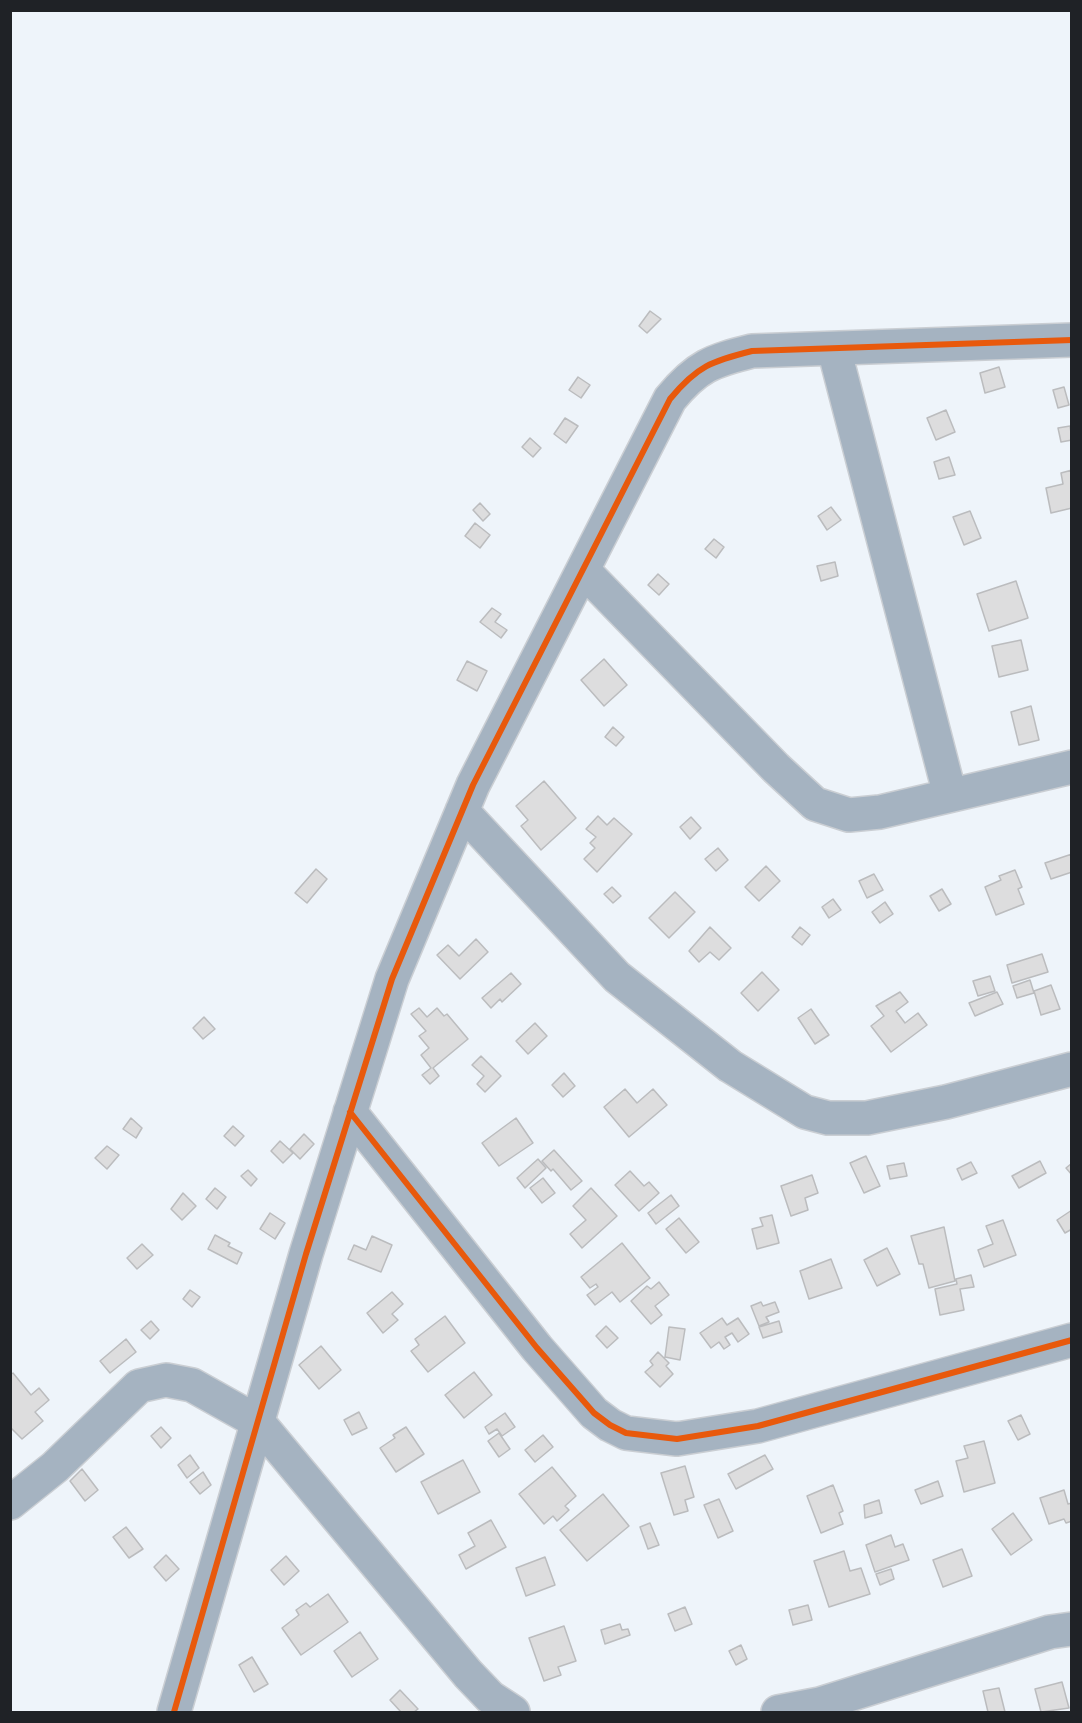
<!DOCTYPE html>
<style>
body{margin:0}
#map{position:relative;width:1082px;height:1723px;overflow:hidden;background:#eef4fa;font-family:"Open Sans",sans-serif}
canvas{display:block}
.frame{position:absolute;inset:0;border:12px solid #1f2226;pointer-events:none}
</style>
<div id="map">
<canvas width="1082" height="1723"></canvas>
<div class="frame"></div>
</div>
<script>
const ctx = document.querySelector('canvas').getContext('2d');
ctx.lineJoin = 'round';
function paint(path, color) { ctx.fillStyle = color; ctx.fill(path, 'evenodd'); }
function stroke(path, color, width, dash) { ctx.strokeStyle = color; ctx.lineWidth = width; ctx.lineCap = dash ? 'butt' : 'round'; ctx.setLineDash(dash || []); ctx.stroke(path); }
const building = new Path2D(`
 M650,311L661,319L647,333L639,326Z
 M999,367L1005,387L985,393L980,373Z
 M578,377L590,385L581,398L569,390Z
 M1064,387L1069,405L1058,408L1053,390Z
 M946,410L955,432L936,440L927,418Z
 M565,418L578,426L566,443L554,434Z
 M1070,426L1072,440L1061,442L1058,428Z
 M530,438L541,448L533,457L522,447Z
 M949,457L955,475L939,479L934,462Z
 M1072,470V508L1051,513L1046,488L1063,484L1061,473Z
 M480,503L490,514L483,521L473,510Z
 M831,507L841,520L827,530L818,516Z
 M970,511L981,538L964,545L953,517Z
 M475,523L490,535L480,548L465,536Z
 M714,539L724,547L716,558L705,549Z
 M835,562L838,576L821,581L817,566Z
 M658,574L669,584L659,595L648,585Z
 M1016,581L1028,618L989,631L977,594Z
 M492,608L501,614L495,622L507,630L501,638L480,622Z
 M1021,640L1028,670L999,677L992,646Z
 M604,659L627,685L604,706L581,680Z
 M467,661L487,671L477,691L457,680Z
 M1031,706L1039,740L1019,745L1011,712Z
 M613,727L624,737L616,746L605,737Z
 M544,781L576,818L541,850L521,826L528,820L516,806Z
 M598,816L607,825L614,818L632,834L597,872L584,859L595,848L590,843L596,837L586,829Z
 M691,817L701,828L690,839L680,827Z
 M718,848L728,860L716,871L705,859Z
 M1072,854V872L1051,879L1045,863Z
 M766,866L780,881L759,901L745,887Z
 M316,869L327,879L307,903L295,893Z
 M1015,870L1022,887L1018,889L1024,904L996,915L985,887L1001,880L999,876Z
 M874,874L883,890L867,898L859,881Z
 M612,887L621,896L613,903L604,894Z
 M942,889L951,904L939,911L930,896Z
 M675,892L695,912L669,938L649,918Z
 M833,899L841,910L829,918L822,907Z
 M885,902L893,914L880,923L872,912Z
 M710,927L731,948L719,960L710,952L699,962L689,951Z
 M800,927L810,935L802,945L792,937Z
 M476,939L488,952L460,979L437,955L448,945L459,956Z
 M1042,954L1048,972L1012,983L1007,965Z
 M762,972L779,990L758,1011L741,993Z
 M511,973L521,984L502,1002L500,999L491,1008L482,998Z
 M990,976L995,991L978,996L973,981Z
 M1030,980L1034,993L1017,998L1013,986Z
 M1051,985L1060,1009L1041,1015L1034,991Z
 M900,992L908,1002L896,1011L905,1023L918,1013L927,1025L891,1052L871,1026L884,1016L876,1006Z
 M997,992L1003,1004L975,1016L969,1003Z
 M419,1008L427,1017L437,1008L444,1016L447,1014L468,1039L433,1068L439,1076L430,1084L422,1075L431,1068L421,1055L429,1048L419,1036L426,1031L411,1014Z
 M811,1009L829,1035L815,1044L798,1018Z
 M204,1017L215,1029L203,1039L193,1028Z
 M535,1023L547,1036L528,1054L516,1041Z
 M481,1056L501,1076L485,1092L477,1084L484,1076L472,1065Z
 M564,1073L575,1086L563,1097L552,1085Z
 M625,1089L637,1103L653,1089L667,1105L629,1137L604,1107Z
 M131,1118L142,1128L136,1138L123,1129Z
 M516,1118L533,1143L499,1166L482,1143Z
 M233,1126L244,1136L235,1146L224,1136Z
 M304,1134L314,1144L300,1159L290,1149Z
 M280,1141L293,1153L283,1163L271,1151Z
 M107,1146L119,1155L107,1169L95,1158Z
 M554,1150L582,1181L571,1190L553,1169L551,1171L542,1161Z
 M866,1156L880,1186L864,1193L850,1163Z
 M538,1159L546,1168L525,1188L517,1178Z
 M1040,1161L1046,1173L1019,1188L1012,1176Z
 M971,1162L977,1173L962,1180L957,1169Z
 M904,1163L907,1176L890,1179L887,1166Z
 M1072,1163V1175L1066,1168Z
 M248,1170L257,1179L251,1186L241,1176Z
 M630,1171L644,1186L649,1182L659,1193L639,1211L615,1185Z
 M812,1175L818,1193L805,1198L808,1210L791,1216L781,1186Z
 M543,1178L555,1193L542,1203L530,1188Z
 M215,1188L226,1197L217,1209L206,1199Z
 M591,1188L617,1216L582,1248L570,1234L586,1220L573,1206Z
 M183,1193L196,1206L182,1220L171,1209Z
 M671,1195L679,1206L656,1224L648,1213Z
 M1072,1210V1229L1065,1233L1057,1220Z
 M270,1213L285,1223L275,1239L260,1229Z
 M772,1215L779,1243L757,1249L752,1229L763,1226L760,1218Z
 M679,1218L699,1242L686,1253L666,1229Z
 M1003,1220L1016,1255L984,1267L978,1250L993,1244L986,1226Z
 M944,1227L955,1281L929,1288L923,1264H919L911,1236Z
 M215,1235L230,1243L228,1246L242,1253L237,1264L208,1249Z
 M372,1236L392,1245L381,1272L348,1259L354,1245L366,1250Z
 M622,1243L650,1278L620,1302L612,1292L595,1305L587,1295L598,1287L596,1284L590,1288L581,1277Z
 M142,1244L153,1255L137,1269L127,1258Z
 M887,1248L900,1274L877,1286L864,1260Z
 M831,1259L842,1288L809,1299L800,1271Z
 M971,1275L974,1287L960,1289L964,1310L940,1315L935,1289L957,1284L956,1279Z
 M659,1282L669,1295L655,1306L662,1315L651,1324L631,1301L647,1286L651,1289Z
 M190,1290L200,1297L192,1307L183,1299Z
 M392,1292L403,1304L392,1314L398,1320L383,1333L367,1313Z
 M761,1302L763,1306L775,1302L779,1312L766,1317L769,1322L759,1326L751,1306Z
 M445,1316L465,1343L428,1372L411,1351L419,1345L415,1339Z
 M722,1318L727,1325L738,1318L749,1334L738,1342L732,1333L725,1337L730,1345L724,1349L719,1342L711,1348L700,1333Z
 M151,1321L159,1330L150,1339L141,1330Z
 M779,1321L782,1332L763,1338L759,1327Z
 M606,1326L618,1338L607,1348L596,1336Z
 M669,1327L685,1329L680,1360L665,1357Z
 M126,1339L136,1352L110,1373L100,1361Z
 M321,1346L341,1370L319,1389L299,1365Z
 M658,1352L669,1363L666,1366L673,1374L660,1387L645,1372L653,1365L650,1361Z
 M474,1372L492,1395L464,1418L445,1395Z
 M13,1373L31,1395L39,1388L49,1400L35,1412L43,1421L22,1439L10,1427V1375Z
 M359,1412L367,1428L352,1435L344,1420Z
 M505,1413L515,1427L502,1436L497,1429L489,1434L485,1427Z
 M1021,1415L1030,1434L1018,1440L1008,1421Z
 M161,1427L171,1438L161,1448L151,1436Z
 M406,1427L424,1454L396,1472L380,1448L395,1438L393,1435Z
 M499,1433L510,1449L499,1457L488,1441Z
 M543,1435L553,1447L535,1462L525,1450Z
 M984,1441L995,1483L964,1492L956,1461L968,1458L964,1446Z
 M190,1455L199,1468L187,1478L178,1465Z
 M765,1455L773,1469L736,1489L728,1474Z
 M463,1460L480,1492L438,1514L421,1482Z
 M685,1466L694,1497L685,1500L688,1511L674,1515L661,1473Z
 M552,1467L576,1496L565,1506L569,1510L557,1521L553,1516L544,1524L519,1494Z
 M82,1469L98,1490L85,1501L70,1481Z
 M203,1472L211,1485L200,1494L190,1482Z
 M938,1481L943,1496L921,1504L915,1490Z
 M833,1485L843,1511L839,1513L843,1524L821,1533L807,1496Z
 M1064,1490L1068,1504L1072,1503V1521L1066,1523L1064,1519L1049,1524L1040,1498Z
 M603,1494L629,1526L587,1561L560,1530Z
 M719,1499L733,1531L718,1538L704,1505Z
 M879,1500L882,1513L865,1518L864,1505Z
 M1013,1513L1032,1540L1011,1555L992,1529Z
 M491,1520L506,1547L466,1569L459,1555L475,1546L468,1533Z
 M650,1523L659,1545L648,1549L640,1527Z
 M126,1527L143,1549L129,1558L113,1537Z
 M891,1535L895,1547L903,1544L909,1560L875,1572L866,1545Z
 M962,1549L972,1576L943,1587L933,1560Z
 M844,1551L850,1571L861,1568L870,1594L829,1607L814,1561Z
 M166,1555L179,1569L166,1581L154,1567Z
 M286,1556L299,1571L284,1585L271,1570Z
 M545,1557L555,1585L526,1596L516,1568Z
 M891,1569L894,1579L880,1585L876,1574Z
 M328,1594L348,1622L301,1655L282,1628L299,1615L296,1610L306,1603L310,1607Z
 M808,1605L812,1620L793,1625L789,1610Z
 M685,1607L692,1624L675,1631L668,1614Z
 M620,1624L622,1630L628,1629L630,1635L605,1644L601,1630Z
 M564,1626L576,1661L558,1667L561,1675L544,1681L529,1638Z
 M360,1632L378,1659L352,1677L334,1651Z
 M741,1645L747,1659L736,1665L729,1651Z
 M252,1657L268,1684L254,1692L239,1665Z
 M1062,1682L1069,1708L1041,1712L1035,1689Z
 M999,1688L1005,1712H988L983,1691Z
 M400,1690L418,1709L414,1712H401L390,1700Z`);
const street = new Path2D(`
 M834,349L950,795
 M583,570L776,768L815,804L849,815L880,812L1072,767
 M462,811L617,977L730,1066L805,1112L828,1118H867L946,1102L1072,1069
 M350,1112L537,1348L594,1413L610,1425L626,1433L677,1439L758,1426L1072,1340
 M10,1503L55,1467L139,1386L166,1380L192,1385L258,1422L468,1674L490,1697L513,1712
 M174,1712L306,1254L392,979L473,785L670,399C697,366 712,361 752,351L1072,340
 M778,1712L820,1704L1050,1632L1072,1629`);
const cycleway = new Path2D(`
 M350,1112L537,1348L594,1413L610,1425L626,1433L677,1439L758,1426L1072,1340
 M174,1712L306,1254L392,979L473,785L670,399C697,366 712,361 752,351L1072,340`);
paint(building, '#ddddde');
stroke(building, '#bbbcbe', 1.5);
stroke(street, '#caced3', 36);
stroke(street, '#a5b3c1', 33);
stroke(cycleway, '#e8590c', 6);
</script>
